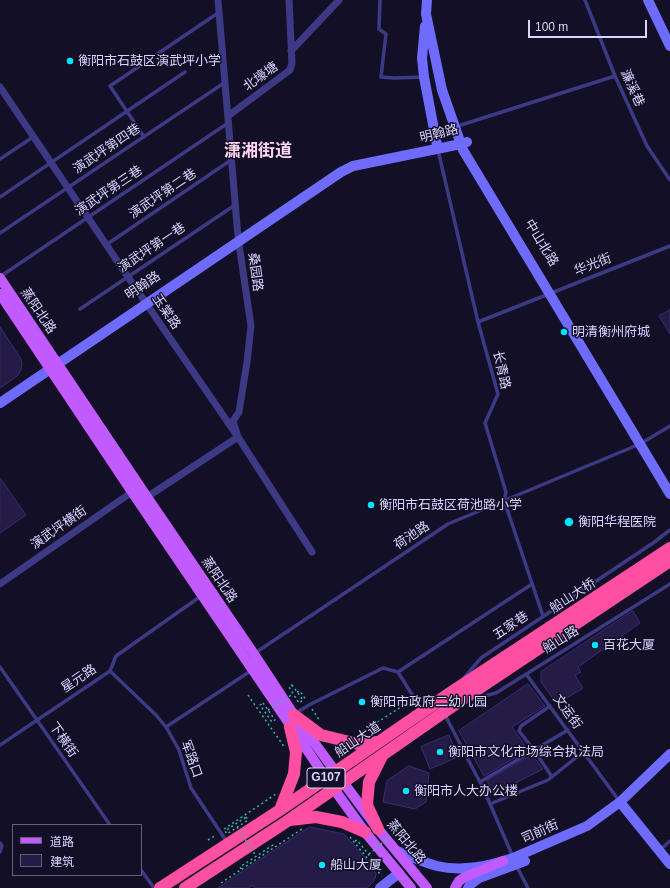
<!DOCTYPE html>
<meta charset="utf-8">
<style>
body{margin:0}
#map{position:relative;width:670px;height:888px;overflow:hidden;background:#130f26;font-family:Helvetica,"Noto Sans SC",sans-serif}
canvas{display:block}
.legend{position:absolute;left:12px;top:824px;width:130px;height:52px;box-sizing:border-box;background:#130f26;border:1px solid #625e7d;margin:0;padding:5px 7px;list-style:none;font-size:12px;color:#d9d4ff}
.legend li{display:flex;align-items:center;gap:8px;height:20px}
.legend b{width:20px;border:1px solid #625e7d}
.scale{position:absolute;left:528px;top:20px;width:119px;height:18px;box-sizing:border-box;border:2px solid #d9d4ff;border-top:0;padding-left:5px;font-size:12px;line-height:14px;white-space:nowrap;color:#d9d4ff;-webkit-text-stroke:3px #130f26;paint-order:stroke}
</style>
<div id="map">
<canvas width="670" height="888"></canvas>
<ul class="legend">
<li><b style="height:5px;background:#c25bff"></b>道路</li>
<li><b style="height:11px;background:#241b47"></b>建筑</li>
</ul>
<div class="scale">100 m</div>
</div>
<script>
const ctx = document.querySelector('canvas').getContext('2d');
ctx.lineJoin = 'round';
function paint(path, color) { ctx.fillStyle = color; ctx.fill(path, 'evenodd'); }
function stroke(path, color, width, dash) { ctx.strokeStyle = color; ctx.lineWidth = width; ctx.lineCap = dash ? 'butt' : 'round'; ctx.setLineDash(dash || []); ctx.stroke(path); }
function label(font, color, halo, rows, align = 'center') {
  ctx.font = font + ' Helvetica,"Noto Sans SC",sans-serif'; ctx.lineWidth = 3; ctx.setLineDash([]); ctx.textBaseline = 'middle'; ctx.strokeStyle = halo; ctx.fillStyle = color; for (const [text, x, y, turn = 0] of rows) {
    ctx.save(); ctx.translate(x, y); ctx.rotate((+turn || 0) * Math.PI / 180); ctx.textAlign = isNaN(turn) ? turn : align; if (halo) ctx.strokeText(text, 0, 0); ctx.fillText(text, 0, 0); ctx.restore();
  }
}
const building = new Path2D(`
 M670,310V334L659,316Z
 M0,327L21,359L22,365L21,370L17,376L0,388Z
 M0,478L26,515L0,533Z
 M633,611L640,623L578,667L581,672L575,675L583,688L557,704L541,682V672Z
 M528,684L545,706L512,727L528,750L484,776L459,731Z
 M449,735L458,757L430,769L421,747Z
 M532,755L543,769L494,794L487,781Z
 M409,766L429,773L426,802L415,809L383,802L387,781Z
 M310,827L344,834L362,854L374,870L376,874L375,879L373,882L367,888H255L253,885L248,888H218L256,862Z`);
const path = new Path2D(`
 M292,685L303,700L299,703L289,687Z
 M297,692L300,691L306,700
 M248,695L285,748
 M263,703L275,720L272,722L260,705Z
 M312,709L320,721
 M360,733L409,702
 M246,817L248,820L227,834L225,831Z
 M392,823L405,839L402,841L389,825Z
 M224,829L276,794
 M350,837L380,874L382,876
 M208,840L216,835
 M355,841L357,840L381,870V872L380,874
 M241,869L240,867L273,845L275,847
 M221,883L302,829`);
const lane = new Path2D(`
 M380,0L379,29L386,34L381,77L394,78L423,77
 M585,0L615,76L647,146L670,180
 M461,125L615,76
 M144,137L110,86L218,13
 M438,150L478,322L498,394L485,423L506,492L504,500L543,616
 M0,159L33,137
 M0,197L185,72
 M0,233L224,83
 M106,245L231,160
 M1,276L228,123
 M80,309L235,205
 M478,322L670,246
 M255,653L448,524L640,444L670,426
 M0,667L110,825
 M110,671L156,715L166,727L179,750L191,788L227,842
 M398,672L421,709
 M526,674L620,802
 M464,678L481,658L653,543L670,530
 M472,699L496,693L670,584
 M550,706L521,726L519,731L534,750L552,777
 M296,713L309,705L383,668L398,672L532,584
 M445,715L484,790L513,857
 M166,727L252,670
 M0,745L110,671L116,656L201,596
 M480,782L568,730
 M490,804L548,780L583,752
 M0,843L2,846L0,852
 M660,850L670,841
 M516,865L528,888
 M141,870L154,888`);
const street = new Path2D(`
 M291,51L339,0
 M0,87L128,277L238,437L312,552
 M228,116L290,70L292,63L289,0
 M147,497L238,437L233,421L239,412L247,362L251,326L238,237L218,0
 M0,584L132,492`);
const secondary = new Path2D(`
 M427,0L426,14L442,90L463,150L670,494
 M648,0L670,46
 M425,26L422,58L424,77L437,145
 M0,403L341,172L353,166L461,144L467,142
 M620,802L670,864
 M397,851C410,856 424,863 437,866C463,872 489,866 513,858L587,826L620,802L670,754
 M380,888L399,873
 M468,888L471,884L479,878L525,861`);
const primary = new Path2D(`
 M0,278L147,497L254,654L294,715L343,782L378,829L427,888
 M0,294L132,492L326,778L365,832L411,888
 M455,888L459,881L465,877L503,861`);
const highway = new Path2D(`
 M294,715L321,735L358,744L377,742
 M280,810L294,774L296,752L290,727
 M290,820L316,817L342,822L365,832
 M378,829L367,805L369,782L382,756
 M160,888L280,810L450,693L670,548
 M185,888L289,820L457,703L670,561`);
const pathBridge = new Path2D(`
 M268,710L293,694
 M237,827L256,856
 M369,854L398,830`);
const markers = [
 [70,61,4,"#00e5ff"],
 [564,332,4,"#00e5ff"],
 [371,505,4,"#00e5ff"],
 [569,522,5,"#00e5ff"],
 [595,645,4,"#00e5ff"],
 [362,702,4,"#00e5ff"],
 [440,752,4,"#00e5ff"],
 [406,791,4,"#00e5ff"],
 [322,865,4,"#00e5ff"]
];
const shields = [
 [326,778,38]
];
const shieldNames = [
 ["G107",326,778]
];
const poiNames = [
 ["衡阳市石鼓区演武坪小学",78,61],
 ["明清衡州府城",572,332],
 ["衡阳市石鼓区荷池路小学",379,505],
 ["衡阳华程医院",578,522],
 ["百花大厦",603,645],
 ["衡阳市政府二幼儿园",370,702],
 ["衡阳市文化市场综合执法局",448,752],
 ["衡阳市人大办公楼",414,791],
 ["船山大厦",330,865]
];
const streetNames = [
 ["北壕塘",261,77,-36],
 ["濂溪巷",632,88,66],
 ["明翰路",439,134,-14],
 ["演武坪第四巷",107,149,-34],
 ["演武坪第三巷",109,191,-34],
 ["演武坪第二巷",163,194,-34],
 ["中山北路",541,243,59],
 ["演武坪第一巷",152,248,-34],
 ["华光街",593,265,-22],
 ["桑园路",255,272,82],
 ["明翰路",143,286,-34],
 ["蒸阳北路",38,311,56],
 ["玉棠路",166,312,55],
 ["长青路",501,370,77],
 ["演武坪横街",59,528,-35],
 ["荷池路",412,536,-34],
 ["蒸阳北路",219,580,56],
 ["船山大桥",573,596,-33],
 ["五家巷",511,626,-34],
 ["船山路",561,640,-32],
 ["星元路",79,679,-34],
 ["文运街",567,712,54],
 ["下横街",63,740,55],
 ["船山大道",358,740,-34],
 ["军路口",191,759,70],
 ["司前街",540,832,-24],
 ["蒸阳北路",406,842,51]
];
const districtNames = [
 ["潇湘街道",258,151]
];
paint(building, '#241b47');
stroke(building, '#3b2d73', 1);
stroke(path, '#2fb8b0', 1.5, [2, 3]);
stroke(lane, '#3d3a85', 3.5);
stroke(street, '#3d3a85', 7);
stroke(secondary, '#6f6bff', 10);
stroke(primary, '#c25bff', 10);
stroke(highway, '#ff4fa3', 12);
stroke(pathBridge, '#2fb8b0', 1.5, [2, 3]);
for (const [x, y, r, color] of markers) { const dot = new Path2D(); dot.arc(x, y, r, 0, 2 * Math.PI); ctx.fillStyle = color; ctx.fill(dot); stroke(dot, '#130f26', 1.5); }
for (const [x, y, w] of shields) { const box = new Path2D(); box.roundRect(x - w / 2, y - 10, w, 20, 3); ctx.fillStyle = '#130f26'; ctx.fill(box); stroke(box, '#d9d4ff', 1); }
label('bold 12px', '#d9d4ff', null, shieldNames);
label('13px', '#d9d4ff', '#130f26', poiNames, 'left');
label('13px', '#d9d4ff', '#130f26', streetNames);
label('bold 17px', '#ffd6f0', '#130f26', districtNames);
</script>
